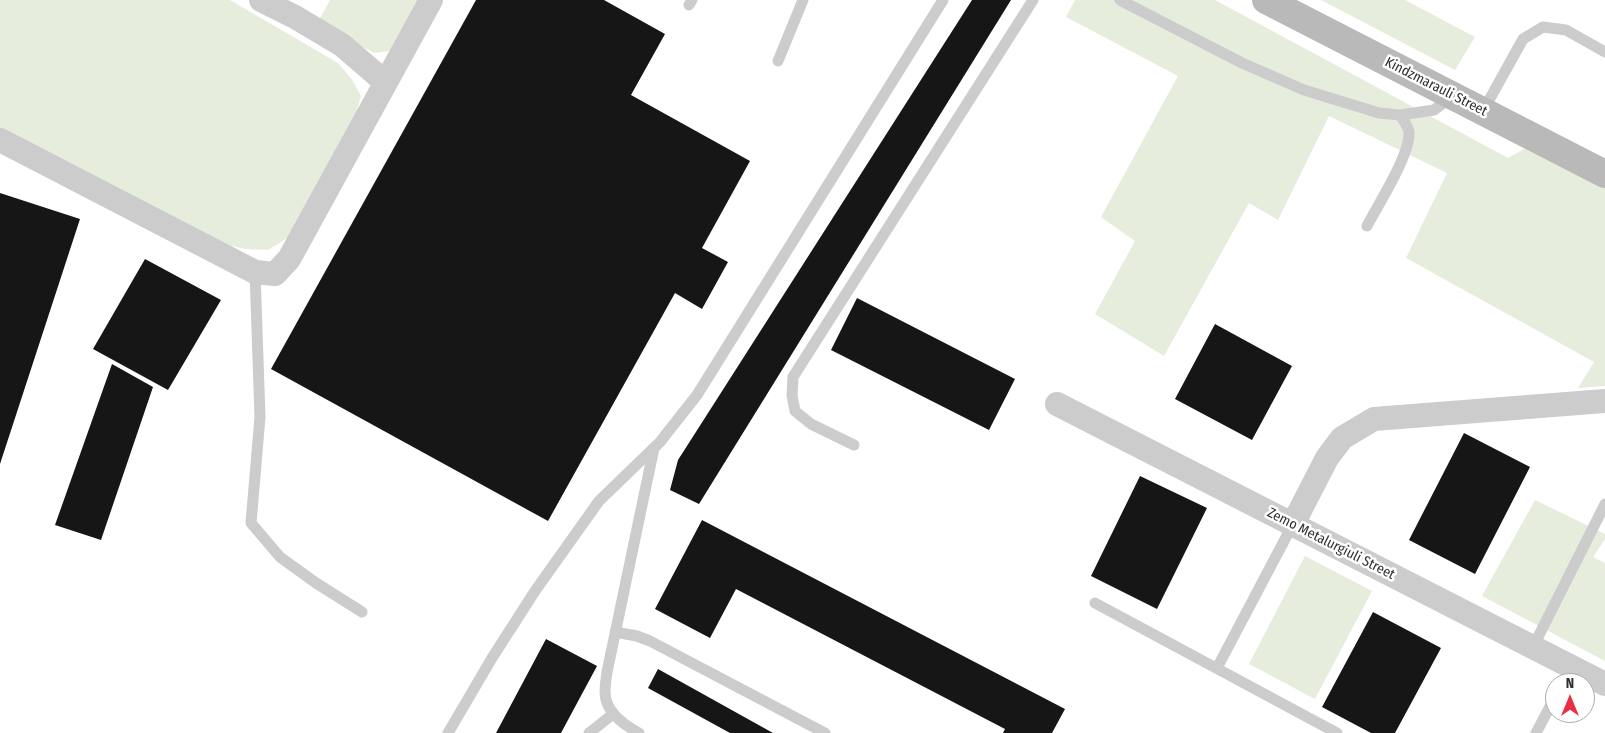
<!DOCTYPE html>
<style>
body{margin:0}
#map{position:relative;width:1605px;height:733px;overflow:hidden;background:#fff;font-family:"Fira Sans Condensed",sans-serif}
canvas{display:block}
.north{position:absolute;left:1545px;top:673px;width:50px;height:50px;box-sizing:border-box;background:#fff;border:1px solid #acacac;border-radius:50%;rotate:0deg;font-size:14px;font-weight:700;line-height:20px;text-align:center;color:#2f2f2f}
.north::after{content:'';display:block;margin:auto;width:18px;height:22px;background:#e92f41;clip-path:polygon(50% 0,100% 100%,50% 72%,0 100%)}
</style>
<div id="map">
<canvas width="1605" height="733"></canvas>
<div class="north">N</div>
</div>
<script>
const ctx = document.querySelector('canvas').getContext('2d');
ctx.lineJoin = 'round';
function paint(path, color) { ctx.fillStyle = color; ctx.fill(path, 'evenodd'); }
function stroke(path, color, width, dash) { ctx.strokeStyle = color; ctx.lineWidth = width; ctx.lineCap = dash ? 'butt' : 'round'; ctx.setLineDash(dash || []); ctx.stroke(path); }
function label(font, color, halo, rows, align = 'center') {
  ctx.font = font + ' "Fira Sans Condensed",sans-serif'; ctx.lineWidth = 5; ctx.setLineDash([]); ctx.textBaseline = 'middle'; ctx.strokeStyle = halo; ctx.fillStyle = color; for (const [text, x, y, turn = 0] of rows) {
    ctx.save(); ctx.translate(x, y); ctx.rotate((+turn || 0) * Math.PI / 180); ctx.textAlign = isNaN(turn) ? turn : align; if (halo) ctx.strokeText(text, 0, 0); ctx.fillText(text, 0, 0); ctx.restore();
  }
}
const green = new Path2D(`
 M0,0H230L338,63L353,81L361,96L357,110L289,237L268,250L245,249L220,243L0,129Z
 M330,0H420L391,51L374,53L355,43L319,20Z
 M1075,0H1215L1508,158L1531,145L1605,184V386L1578,388L1594,362L1406,258L1447,173L1329,116L1278,220L1249,203L1164,356L1095,314L1135,241L1101,217L1178,76L1066,17Z
 M1321,0H1405L1475,37L1455,70Z
 M1535,500L1605,534V539L1593,557L1605,563V661L1482,596Z
 M1305,556L1372,591L1315,699L1249,664Z`);
const building = new Path2D(`
 M476,0H604L665,34L631,95L750,161L702,248L728,262L702,309L675,293L548,521L271,369Z
 M972,0H1011L699,504L670,490L678,460Z
 M0,193L80,219L0,464Z
 M145,259L221,300L168,390L93,349Z
 M857,298L1015,379L989,430L831,350Z
 M1215,324L1292,366L1252,440L1175,399Z
 M112,364L153,387L101,540L55,525Z
 M1464,433L1530,467L1475,574L1409,540Z
 M1140,476L1207,508L1157,609L1091,576Z
 M702,520L1065,709L1052,733H1003L1005,729L736,589L710,638L655,609Z
 M1373,612L1441,648L1395,733H1371L1322,707Z
 M546,639L597,666L561,733H496Z
 M658,669L773,733H730L648,688Z`);
const service = new Path2D(`
 M1120,0L1242,63L1304,90L1379,113L1400,115L1434,110L1442,104L1449,94
 M689,5L692,0
 M778,61L803,0
 M1483,111L1523,39L1543,27L1566,30L1605,52
 M1367,226C1378,205 1410,155 1409,133C1409,127 1403,120 1400,115
 M255,272L260,417L251,523L280,557L316,583L362,612
 M854,445L811,424L795,411L792,395L793,377L1033,0
 M1095,603L1337,733
 M615,632L637,636L650,641L825,733
 M1533,647L1605,504
 M1217,668L1293,524
 M1563,683L1571,667
 M448,733L492,658L535,591L599,501L660,442L697,395L943,0
 M589,733L613,714
 M639,733C624,725 605,711 605,692C605,686 606,679 607,672L654,448
 M1536,733L1555,697`);
const minor = new Path2D(`
 M261,0L295,17L342,45L385,82
 M0,140L255,272L275,274L289,259L431,0
 M1057,404L1605,684
 M1293,524L1327,458L1342,438L1374,419L1605,401`);
const secondary = new Path2D(`
 M1266,0L1605,174`);
const streetNames = [
 ["Kindzmarauli Street",1436,87,27],
 ["Zemo Metalurgiuli Street",1331,544,27]
];
paint(green, '#e6eddd');
paint(building, '#161616');
stroke(service, '#ccc', 11);
stroke(minor, '#ccc', 24);
stroke(secondary, '#b9b9b9', 28);
label('14px', '#2f2f2f', '#fff', streetNames);
</script>
